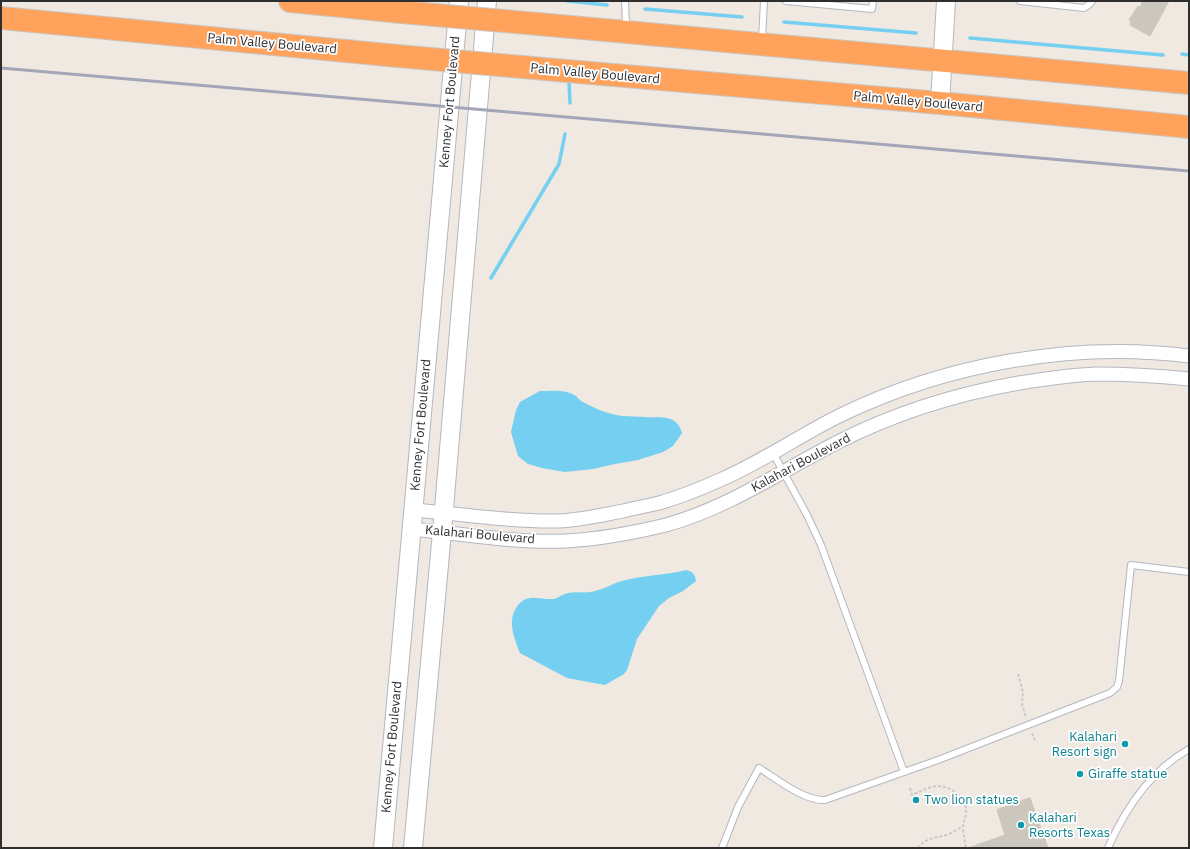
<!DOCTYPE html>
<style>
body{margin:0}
#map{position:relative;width:1190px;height:849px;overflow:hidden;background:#efe9e1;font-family:"IBM Plex Sans",sans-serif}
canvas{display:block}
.frame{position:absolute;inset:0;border:2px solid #2e2e2e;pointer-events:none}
</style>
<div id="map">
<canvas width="1190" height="849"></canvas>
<div class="frame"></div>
</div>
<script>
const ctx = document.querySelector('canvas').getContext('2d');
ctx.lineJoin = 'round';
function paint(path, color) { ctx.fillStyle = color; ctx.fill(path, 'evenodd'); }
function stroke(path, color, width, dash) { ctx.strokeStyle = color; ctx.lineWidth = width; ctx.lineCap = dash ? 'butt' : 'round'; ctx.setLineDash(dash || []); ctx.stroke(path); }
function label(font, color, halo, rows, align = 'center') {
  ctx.font = font + ' "IBM Plex Sans",sans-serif'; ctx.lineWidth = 3.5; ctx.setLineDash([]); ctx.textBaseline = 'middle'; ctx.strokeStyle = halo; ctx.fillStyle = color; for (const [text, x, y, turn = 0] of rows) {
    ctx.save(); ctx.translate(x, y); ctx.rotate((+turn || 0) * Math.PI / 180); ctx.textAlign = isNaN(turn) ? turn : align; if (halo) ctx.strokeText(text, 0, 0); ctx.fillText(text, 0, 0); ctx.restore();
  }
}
const water = new Path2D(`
 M540,391C550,391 565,389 574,395C577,396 578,399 581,401C594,408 607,414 622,416C630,416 638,417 646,417C661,418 677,414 682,433L673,446L663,452L638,460L615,464L593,469L565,472L542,468L528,464L518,456L511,432L516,410L520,402Z
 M686,570C693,572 695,574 696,581L683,591L669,598L659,606L637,639L627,670L624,674L605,685L567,678L520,653C514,637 506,619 519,604C529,593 541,600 554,599C558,598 563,594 568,593C576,591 586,594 595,591C605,589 615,582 626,580C646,575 667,575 686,570Z`);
const stream = new Path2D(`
 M568,1L607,5
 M645,9L742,17
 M784,22L916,33
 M970,38L1163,55
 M1182,54L1189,55
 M569,82L570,103
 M491,278L559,164L565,134`);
const building = new Path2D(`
 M1143,1H1169L1150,36L1130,25L1131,22L1129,20L1138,6L1140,7Z
 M1030,798L1048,848H971V847L1005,835L997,810Z`);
const path = new Path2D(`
 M1018,674L1023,692L1022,704L1026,718
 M1032,733L1035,741
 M910,788L912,795C919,792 928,787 936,786C948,785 964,795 966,808C967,815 964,820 963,826C963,833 965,841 966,848
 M1189,814V815
 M918,848C925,838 935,838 946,835C952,833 958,829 963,826`);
const lane = new Path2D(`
 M625,1L626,27
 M786,1L872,9L873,1
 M1020,1L1084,8L1090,4L1092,1
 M762,40L764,1
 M773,453L807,515L821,545L904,772
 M722,848L738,807L759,768C777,779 804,801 825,800L938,760L1110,693L1117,687L1119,681L1131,565L1189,572
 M1108,848C1125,809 1150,771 1189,749`);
const street = new Path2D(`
 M414,510C462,514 511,522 559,521C581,520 602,515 623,511C635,508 647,506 659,503C680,497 700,489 720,480C762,462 800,435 841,415C946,364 1074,341 1189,356
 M412,529C462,534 515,543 566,541C600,539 633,533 666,525C728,508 781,471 838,442C895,413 956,394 1019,383C1044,379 1070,375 1096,374C1127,374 1158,376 1189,379`);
const secondary = new Path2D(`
 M940,103L946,1
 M383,848L459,1
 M413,848L442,532L487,1`);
const highway = new Path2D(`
 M290,1L401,12
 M1,18L398,56
 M538,24L1189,83
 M567,71L940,103L1189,127`);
const rail = new Path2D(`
 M1,68L1189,171`);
const highwayBridge = new Path2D(`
 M401,12L538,24
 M398,56L567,71`);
const markers = [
 [1125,744,4,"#0f9aa8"],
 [1080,774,4,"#0f9aa8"],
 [916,800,4,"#0f9aa8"],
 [1021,825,4,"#0f9aa8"]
];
const streetNames = [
 ["Palm Valley Boulevard",272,44,5],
 ["Palm Valley Boulevard",595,74,5],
 ["Kenney Fort Boulevard",450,102,-85],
 ["Palm Valley Boulevard",918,102,5],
 ["Kenney Fort Boulevard",421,425,-85],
 ["Kalahari Boulevard",801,463,-28],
 ["Kalahari Boulevard",480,535,5],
 ["Kenney Fort Boulevard",392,747,-85]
];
const cultureNames = [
 ["Kalahari",1117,737,"right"],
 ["Resort sign",1117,752,"right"],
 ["Giraffe statue",1088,774],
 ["Two lion statues",924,800],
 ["Kalahari",1029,818],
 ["Resorts Texas",1029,833]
];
paint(water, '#75cff0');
stroke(stream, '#75cff0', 3.5);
paint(building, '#cbc7bf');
stroke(building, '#cbc5ba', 1);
stroke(lane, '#b4b7c1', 8);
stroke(street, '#b4b7c1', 15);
stroke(secondary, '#b4b7c1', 20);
stroke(highway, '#c9c9c9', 24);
stroke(path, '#c9c9c9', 2, [3, 2]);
stroke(lane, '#fff', 6);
stroke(street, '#fff', 13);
stroke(secondary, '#fff', 18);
stroke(highway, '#ffa35c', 22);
stroke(rail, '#a3a6b8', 3);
stroke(highwayBridge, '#c9c9c9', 24, []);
stroke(highwayBridge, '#ffa35c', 22);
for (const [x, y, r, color] of markers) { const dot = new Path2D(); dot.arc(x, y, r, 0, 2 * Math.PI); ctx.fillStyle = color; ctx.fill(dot); stroke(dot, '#fff', 1.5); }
label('13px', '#2e2e2e', '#fff', streetNames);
label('13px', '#0d838f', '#fff', cultureNames, 'left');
</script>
